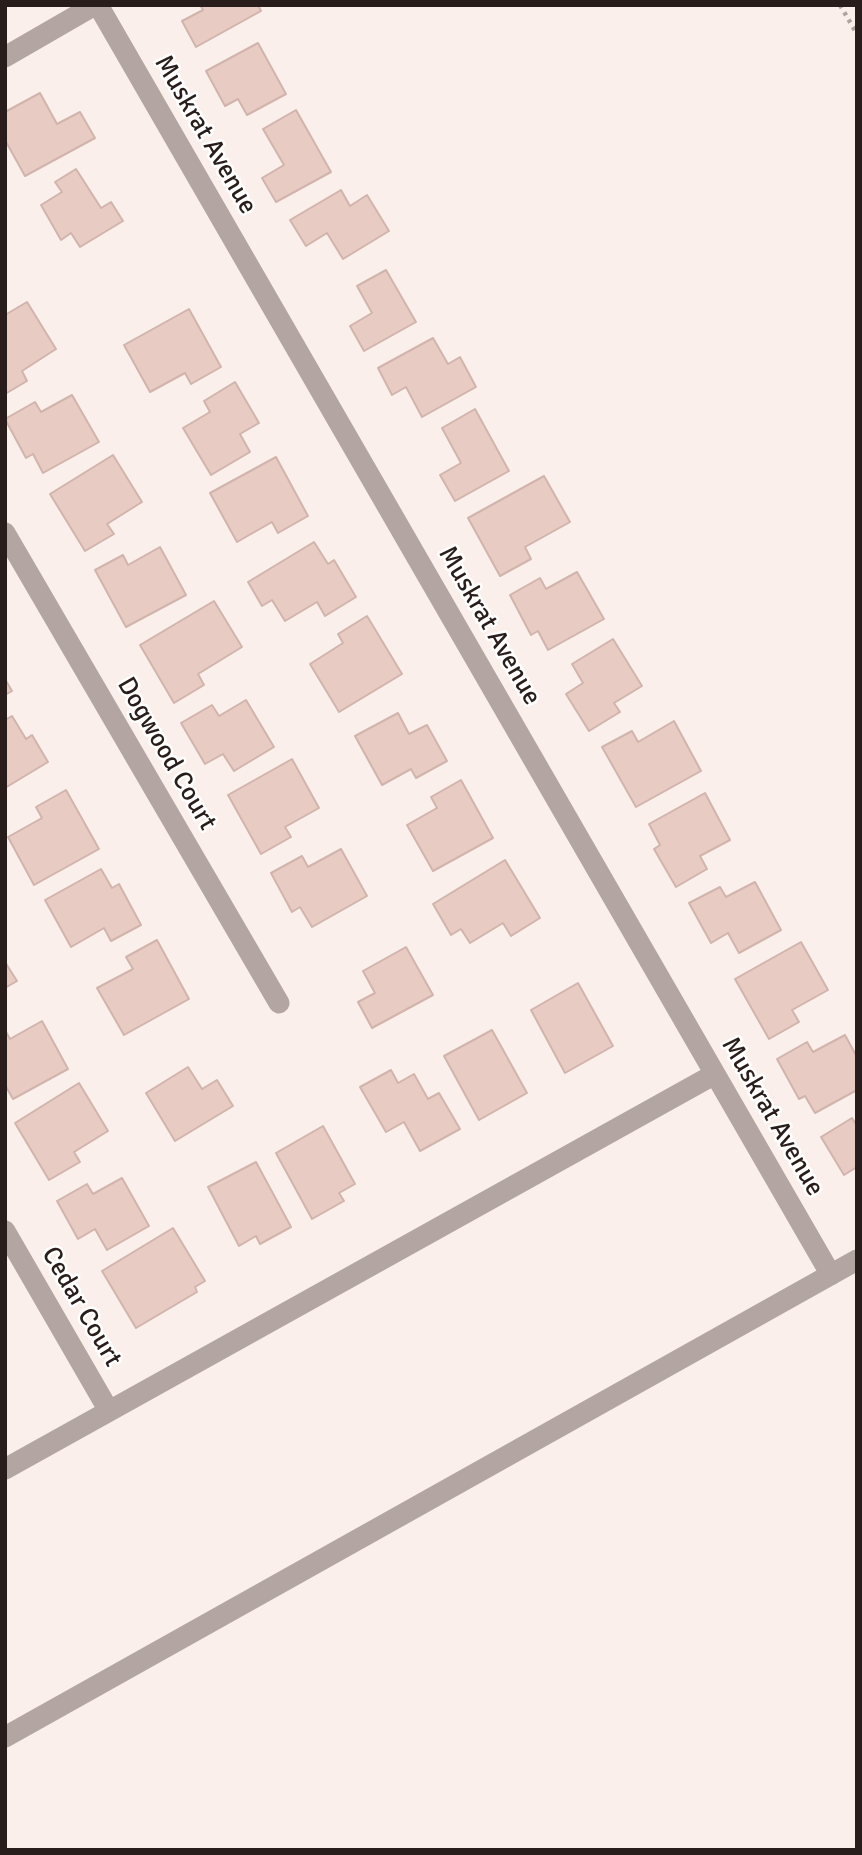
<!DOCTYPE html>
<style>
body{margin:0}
#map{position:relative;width:862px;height:1855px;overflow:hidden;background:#fbefeb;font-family:Signika,sans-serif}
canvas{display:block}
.frame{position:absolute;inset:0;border:7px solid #281d1a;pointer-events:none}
</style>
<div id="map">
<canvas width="862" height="1855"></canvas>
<div class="frame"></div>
</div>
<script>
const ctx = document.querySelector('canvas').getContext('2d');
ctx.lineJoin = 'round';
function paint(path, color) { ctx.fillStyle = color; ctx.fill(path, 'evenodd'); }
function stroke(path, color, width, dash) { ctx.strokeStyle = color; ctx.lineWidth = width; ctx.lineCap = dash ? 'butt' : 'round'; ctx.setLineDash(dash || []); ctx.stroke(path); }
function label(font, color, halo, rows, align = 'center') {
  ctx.font = font + ' Signika,sans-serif'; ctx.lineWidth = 5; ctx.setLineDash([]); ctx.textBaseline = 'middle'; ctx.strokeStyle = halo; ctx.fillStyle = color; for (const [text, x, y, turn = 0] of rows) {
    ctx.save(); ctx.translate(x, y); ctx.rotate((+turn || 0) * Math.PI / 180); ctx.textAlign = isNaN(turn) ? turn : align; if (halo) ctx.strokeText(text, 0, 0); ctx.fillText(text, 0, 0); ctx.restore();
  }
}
const building = new Path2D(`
 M200,5H258L261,11L196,47L182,21L203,10Z
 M258,43L286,94L247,115L238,99L225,106L206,71Z
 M40,93L57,124L80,112L95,138L25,176L5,140V112Z
 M296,110L331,172L276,202L262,178L284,165L263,129Z
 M76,169L101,208L111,202L123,221L80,247L71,233L61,240L41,205L62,192L55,182Z
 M341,190L350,206L367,195L389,231L343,259L327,233L306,246L290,220Z
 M386,270L416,322L364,351L350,326L372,313L357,286Z
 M27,302L56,349L22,371L27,381L5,394V315Z
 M189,309L221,367L191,384L185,373L150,392L124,345Z
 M433,338L448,364L460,357L476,387L422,417L406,387L392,395L378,368Z
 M235,382L259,423L240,434L250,452L211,475L183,428L210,412L204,401Z
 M72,395L99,442L43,473L33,454L26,458L5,419L35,402L41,412Z
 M475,409L509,471L455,501L440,475L461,463L442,428Z
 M113,455L142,502L107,524L114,534L85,551L50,494Z
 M276,457L308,516L278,533L272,522L237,542L210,493Z
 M544,476L570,522L525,547L531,559L500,576L468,518Z
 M314,542L328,564L334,560L356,597L325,616L317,602L285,621L272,600L262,606L248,582Z
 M160,547L186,595L126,627L95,570L123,555L128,565Z
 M577,572L604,619L548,650L538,631L531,635L510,595L540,578L546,589Z
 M214,601L242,647L198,674L204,685L174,703L140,645Z
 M367,616L402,674L339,712L310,664L343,643L338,634Z
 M613,639L642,686L614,703L620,712L589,731L566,694L583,683L572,664Z
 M5,679L12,691L5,695Z
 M246,700L274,747L234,771L223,754L205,764L181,723L212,705L219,716Z
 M398,713L409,734L427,725L447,761L416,778L411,769L382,785L355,736Z
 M12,716L26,739L32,735L48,762L5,788V720Z
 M674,721L701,771L636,807L602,747L632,731L638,742Z
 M292,759L319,808L285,827L291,837L261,854L228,795Z
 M461,780L493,838L433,871L407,825L437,808L431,797Z
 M66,790L99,849L34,885L8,837L42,818L36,807Z
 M705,793L730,840L700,856L707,869L676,887L654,849L660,845L649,824Z
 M341,849L367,896L312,927L300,907L292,912L271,873L302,856L308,867Z
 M505,860L540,918L511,936L503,923L470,943L461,929L451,935L433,904Z
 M101,869L112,888L119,884L141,925L111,941L104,928L71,947L45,900Z
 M755,882L781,930L739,953L728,933L711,943L689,903L720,887L726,897Z
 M157,940L189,999L124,1035L97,988L133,969L126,957Z
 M801,942L828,990L792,1010L799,1022L769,1039L735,979Z
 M406,947L433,995L372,1028L358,1002L375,993L363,971Z
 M5,962L17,981L5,988Z
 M578,983L613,1046L565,1073L531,1010Z
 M42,1021L68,1069L13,1099L5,1085V1030L10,1039Z
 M492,1030L527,1093L479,1120L444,1056Z
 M845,1035L857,1057V1090L815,1113L805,1096L799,1099L777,1059L807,1042L813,1052Z
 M188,1067L202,1089L217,1080L233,1106L175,1141L146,1093Z
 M391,1070L398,1083L414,1074L428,1099L439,1093L460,1129L420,1151L404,1122L386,1132L360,1087Z
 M79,1083L108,1131L74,1152L80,1162L49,1180L15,1123Z
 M852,1118L857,1126V1167L844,1175L821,1137Z
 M323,1126L355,1184L339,1193L344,1201L312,1219L276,1153Z
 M256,1162L291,1227L260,1244L256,1236L239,1246L208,1187Z
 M122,1178L149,1226L107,1250L95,1229L78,1239L57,1201L87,1184L93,1194Z
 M173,1228L205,1281L195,1287L197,1292L136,1328L102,1271Z`);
const path = new Path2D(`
 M840,5L857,34`);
const minor = new Path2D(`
 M98,5L831,1275
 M5,57L95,5
 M5,533L279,1003
 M5,1231L109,1411
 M5,1469L715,1074
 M5,1737L857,1260`);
const streetNames = [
 ["Muskrat Avenue",205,135,60],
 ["Muskrat Avenue",489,626,60],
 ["Dogwood Court",166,754,60],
 ["Muskrat Avenue",772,1117,60],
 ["Cedar Court",81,1307,60]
];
paint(building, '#e8cbc2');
stroke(building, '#d1b4ac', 2);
stroke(path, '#afa4a0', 4.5, [3.5, 5]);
stroke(minor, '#b3a6a2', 21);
label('26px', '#281d1a', '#fff', streetNames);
</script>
